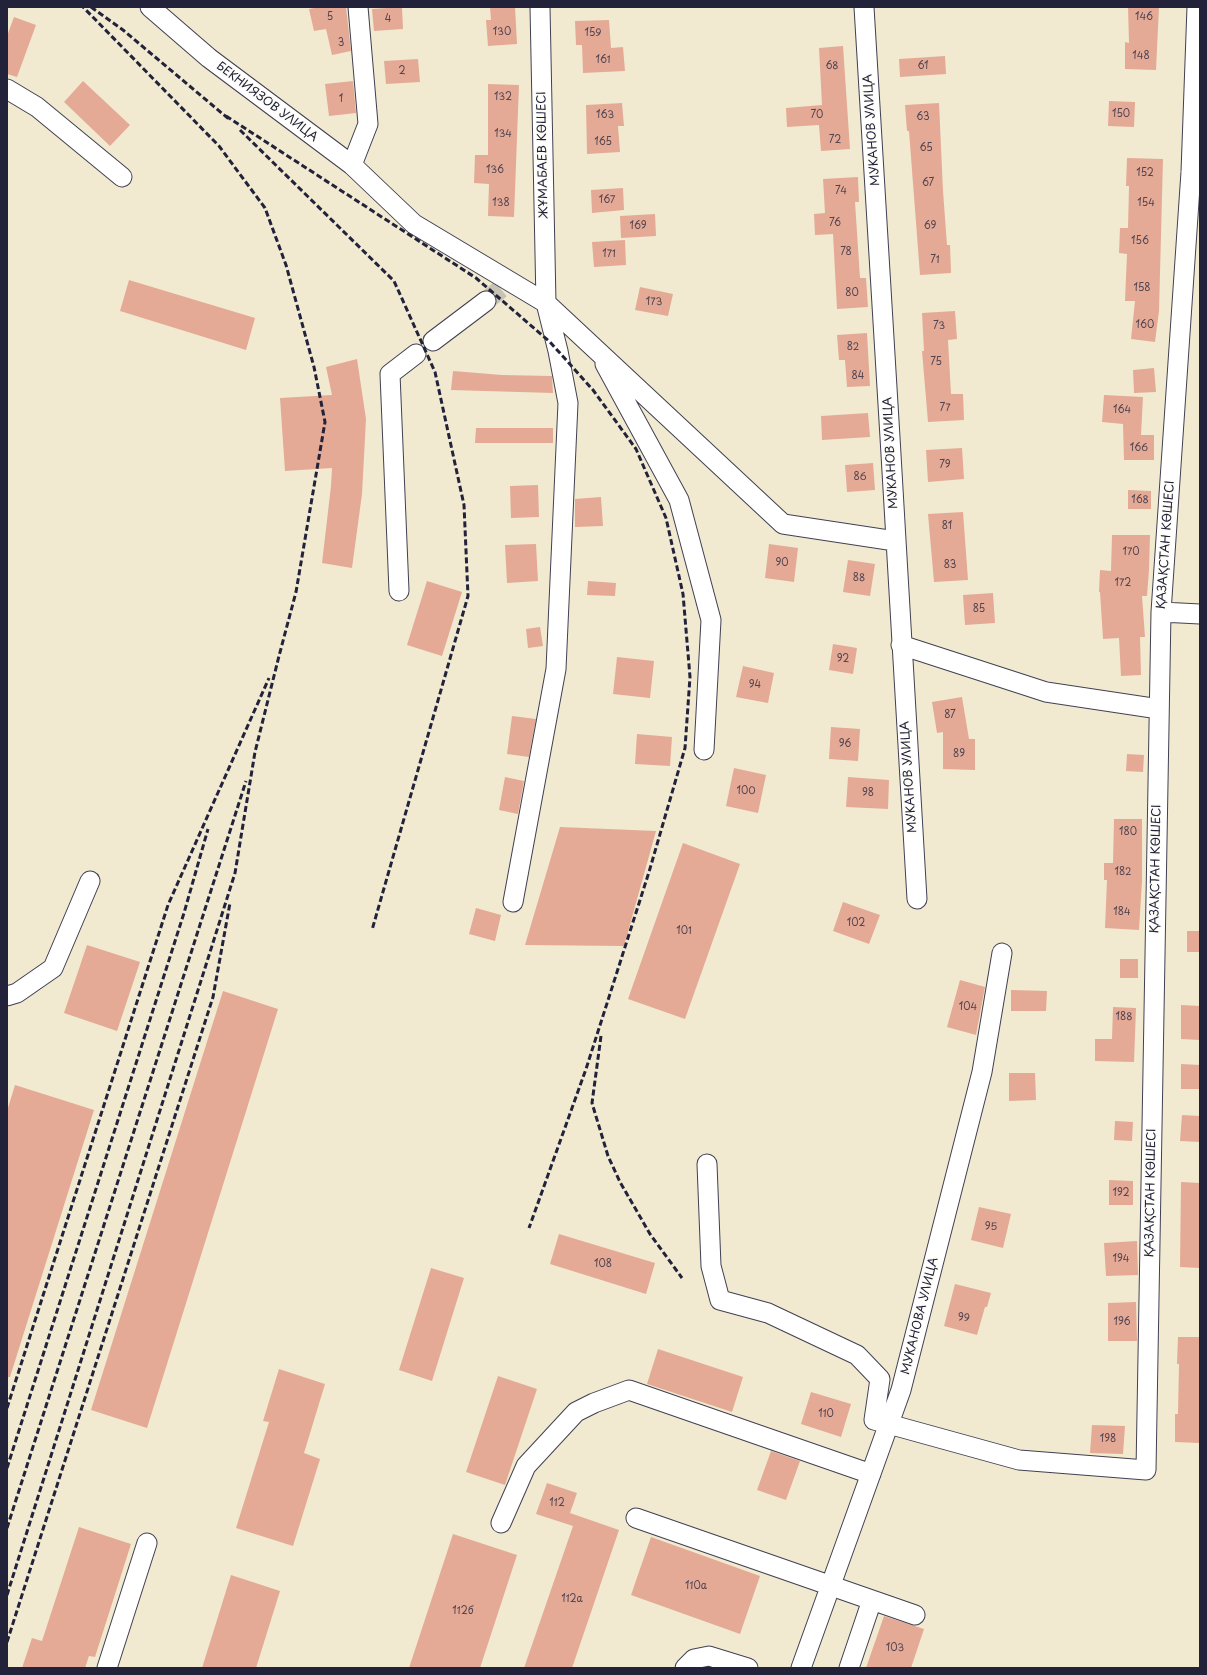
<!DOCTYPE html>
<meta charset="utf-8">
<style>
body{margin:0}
#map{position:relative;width:1207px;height:1675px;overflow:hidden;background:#f1ead1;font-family:"Playpen Sans",sans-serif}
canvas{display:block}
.frame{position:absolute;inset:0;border:8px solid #22223b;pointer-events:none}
</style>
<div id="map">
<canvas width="1207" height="1675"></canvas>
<div class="frame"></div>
</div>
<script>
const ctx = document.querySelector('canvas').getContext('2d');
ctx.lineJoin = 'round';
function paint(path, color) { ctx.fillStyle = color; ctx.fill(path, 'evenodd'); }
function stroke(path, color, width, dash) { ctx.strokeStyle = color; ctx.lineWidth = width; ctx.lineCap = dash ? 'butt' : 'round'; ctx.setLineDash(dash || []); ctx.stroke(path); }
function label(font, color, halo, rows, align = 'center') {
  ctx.font = font + ' "Playpen Sans",sans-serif'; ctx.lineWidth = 3; ctx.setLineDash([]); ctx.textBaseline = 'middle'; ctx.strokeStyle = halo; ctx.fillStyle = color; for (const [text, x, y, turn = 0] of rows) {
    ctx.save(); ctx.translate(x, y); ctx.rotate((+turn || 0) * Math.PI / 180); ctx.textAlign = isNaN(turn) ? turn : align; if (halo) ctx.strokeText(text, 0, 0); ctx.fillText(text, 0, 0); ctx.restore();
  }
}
const building = new Path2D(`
 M320,7H346L351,51L332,55L326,29L314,31L309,9Z
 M402,7L403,29L374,31L372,9Z
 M490,7H515L517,44L488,46L486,20H491Z
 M1128,7H1159L1156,70L1125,69V42L1129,43Z
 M14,17L36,25L17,77L7,74V36Z
 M609,20L611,48L623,47L625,71L583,73L582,45H576L575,21Z
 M843,46L850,149L821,151L819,125L787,127L786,108L822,105L819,48Z
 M945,56L946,74L900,77L899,59Z
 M418,59L420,82L386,84L384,61Z
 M83,81L130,125L110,146L64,102Z
 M353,81L356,113L329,116L325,84Z
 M488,84L519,85L514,217L488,216L489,184L474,183L475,155H488Z
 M1109,101L1135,102L1134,127L1108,126Z
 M622,103L624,126H618L620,152L587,154L586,105Z
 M939,103L943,191L947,245H950L951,273L920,275L909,131H907L905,105Z
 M1127,158L1163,159L1159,311L1155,342L1131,339L1135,301H1125L1127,254L1119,253L1120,228H1128L1129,186H1126Z
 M858,177L859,202H855L860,278H866L868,307L837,309L833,234L815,235L814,214L825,213L823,179Z
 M623,188L624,210L592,213L591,190Z
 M655,214L656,236L621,238L620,216Z
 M625,240L626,265L594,267L592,242Z
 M129,280L255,318L246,350L120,311Z
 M640,287L673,294L668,316L635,310Z
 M955,311L957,339L948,340L951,394H963L964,420L928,422L922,351H924L922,313Z
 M867,333L870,386L847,387L845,360H839L837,335Z
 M357,359L366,419L362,494L352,568L322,563L331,486L332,468L285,471L280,398L332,395L326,367Z
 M1154,368L1156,392L1134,393L1133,370Z
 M453,371L502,375L552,376L553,393L451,390Z
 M1104,395L1143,397L1141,435H1154V460H1124L1123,424L1102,422Z
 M868,413L870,437L822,440L821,416Z
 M476,428H553V443H475Z
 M962,448L964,479L928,482L926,450Z
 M873,463L875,490L847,492L845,465Z
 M538,485L539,517L511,518L510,486Z
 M1128,490L1151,491V509H1128Z
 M601,497L603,526L575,527V499Z
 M963,512L968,580L934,582L928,514Z
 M1112,535H1150L1149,570L1147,596H1142L1145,637H1140L1141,675L1121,676L1119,638L1103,639L1100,592H1099L1100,570L1111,571Z
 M536,544L538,581L507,583L505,545Z
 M769,544L798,548L794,582L765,578Z
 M848,560L875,564L870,596L843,592Z
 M427,581L462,592L442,656L407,645Z
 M588,581L616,583L615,596L587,595Z
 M993,593L995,623L965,625L963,595Z
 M540,627L543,646L528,648L526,629Z
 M833,644L857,648L853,674L829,670Z
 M617,657L654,661L650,698L613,694Z
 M743,666L774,673L768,703L736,697Z
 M962,697L969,739H975V770L943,769V732L937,733L932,702Z
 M512,716L536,719L529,757L507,754Z
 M831,727L860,729L858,761L829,759Z
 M637,734L672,737L670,766L635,764Z
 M1127,754L1144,755L1143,772L1126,771Z
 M734,768L766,775L758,813L726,806Z
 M505,777L524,781L518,814L499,810Z
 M848,777L889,780L888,809L846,807Z
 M1114,819H1142V881L1139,930L1105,928L1107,880H1104V863H1113Z
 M560,827L656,831L624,946L525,945Z
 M683,843L740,864L685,1019L628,999Z
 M843,902L880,915L869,944L833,931Z
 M476,908L501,915L495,941L469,934Z
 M1187,931H1200V952H1187Z
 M87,945L140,962L117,1031L64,1013Z
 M1120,959H1138V978H1120Z
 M960,980L985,987L976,1035L947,1027Z
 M1011,990L1047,991L1046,1011H1011Z
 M223,991L278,1009L147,1428L91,1410Z
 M1181,1005L1200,1006V1040L1181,1039Z
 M1113,1007L1136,1008L1134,1062L1095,1061V1039H1112Z
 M1181,1064L1200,1065V1089H1181Z
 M1009,1073H1035L1036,1100L1009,1101Z
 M15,1085L94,1110L10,1377H7V1111Z
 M1182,1115L1200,1116V1142L1180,1141Z
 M1115,1121L1133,1122L1132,1141L1114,1140Z
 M1109,1180L1133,1181V1205H1109Z
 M1181,1182L1200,1183V1268L1180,1267Z
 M979,1207L1011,1214L1003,1248L971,1240Z
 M559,1234L655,1263L646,1294L550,1264Z
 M1137,1241L1138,1275L1106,1276L1104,1243Z
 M431,1268L464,1278L432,1381L399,1370Z
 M955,1284L991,1293L987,1307H985L977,1335L944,1326Z
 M1136,1302L1137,1341H1108V1303Z
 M1178,1337H1200L1199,1443L1175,1442V1414H1178L1179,1364H1177Z
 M658,1349L743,1377L732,1412L647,1384Z
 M279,1369L325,1384L304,1453L320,1459L293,1546L236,1528L269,1422L263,1421Z
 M498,1376L537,1389L505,1485L466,1472Z
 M811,1392L851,1404L841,1437L801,1424Z
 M1092,1425L1125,1426L1123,1454L1090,1453Z
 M771,1451L800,1461L786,1500L757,1490Z
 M547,1483L577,1493L570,1513L619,1530L572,1668H524L573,1526L536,1514Z
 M79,1527L131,1544L95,1657L89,1656L85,1668H22L32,1638L42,1641Z
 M453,1534L517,1555L480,1668H409Z
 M651,1537L760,1576L740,1634L631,1595Z
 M231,1575L280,1591L256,1668H202Z
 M884,1616L924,1629L911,1668H866Z`);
const minorTunnel = new Path2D(`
 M486,301L503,287`);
const minor = new Path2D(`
 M150,7L209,58L352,165L368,124L358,7
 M864,7C884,304 898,602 917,899
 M7,89L37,107L122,177
 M352,165L414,224L546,303L783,524L895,541
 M433,341L486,301
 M605,364L679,500L711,620L704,750
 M399,591L390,374L416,354
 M1161,612L1200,614
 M901,645L1046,692L1159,709
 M513,902L556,669L568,403L558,351L546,303L540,7
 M7,996L17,993L53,968L90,881
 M707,1164L711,1266L720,1300L768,1313L857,1355L880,1379L874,1420L1019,1460L1146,1470L1161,612L1191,172L1197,7
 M636,1518L915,1615
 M501,1523L526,1466L576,1412L594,1403L629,1390L871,1474
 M107,1668L147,1543
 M685,1668L694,1659L709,1656L748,1668
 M801,1668L901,1390L982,1072L1002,953
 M849,1668L872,1600`);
const rail = new Path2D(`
 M91,7L123,30L230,120
 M226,116L476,278L550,342L593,390L636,449L666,518L683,594L690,677L685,748L649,872L586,1069L529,1228
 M240,130L394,281L435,372L464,505L468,596L372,930
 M601,1036L592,1103L608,1156L620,1182L650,1234L682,1278
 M7,1408L168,905L269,678
 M7,1468L184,913L208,829
 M7,1528L246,781
 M7,1595L235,873L255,752L279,656L296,592L325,422L314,367L286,265L265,208L219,146L83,7
 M7,1642L213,997L230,903`);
const numberNames = [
 ["5",330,17],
 ["146",1144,17],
 ["4",388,19],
 ["130",502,32],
 ["159",593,33],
 ["3",341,43],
 ["148",1141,56],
 ["161",603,60],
 ["68",832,66],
 ["61",923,66],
 ["2",402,71],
 ["132",503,97],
 ["1",341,99],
 ["150",1121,114],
 ["163",605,115],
 ["70",817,115],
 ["63",923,117],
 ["134",503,134],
 ["72",835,140],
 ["165",603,142],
 ["65",926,148],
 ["136",495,170],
 ["152",1145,173],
 ["67",928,183],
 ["74",841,191],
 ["167",607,200],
 ["138",501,203],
 ["154",1146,203],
 ["76",835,223],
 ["169",638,226],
 ["69",930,226],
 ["156",1140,241],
 ["78",846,252],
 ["171",609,254],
 ["71",935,260],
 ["158",1142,288],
 ["80",852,293],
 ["173",654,302],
 ["160",1145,325],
 ["73",939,326],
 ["82",853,347],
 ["75",936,362],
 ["84",858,376],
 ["77",945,408],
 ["164",1122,410],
 ["166",1139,448],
 ["79",945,465],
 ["86",860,477],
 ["168",1140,500],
 ["81",947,526],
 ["170",1131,552],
 ["90",782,563],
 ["83",950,565],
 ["88",859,578],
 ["172",1123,583],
 ["85",979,609],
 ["92",843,659],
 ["94",755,685],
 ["87",950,715],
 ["96",845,744],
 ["89",959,754],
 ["100",746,791],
 ["98",868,793],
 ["180",1128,832],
 ["182",1123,872],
 ["184",1122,912],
 ["102",856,923],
 ["101",684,931],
 ["104",968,1007],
 ["188",1124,1017],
 ["192",1121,1193],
 ["95",991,1227],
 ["194",1121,1259],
 ["108",603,1264],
 ["99",964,1318],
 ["196",1122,1322],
 ["110",826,1414],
 ["198",1108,1439],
 ["112",557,1503],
 ["110а",696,1586],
 ["112а",572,1599],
 ["112б",463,1611],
 ["103",895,1648]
];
const streetNames = [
 ["БЕКНИЯЗОВ УЛИЦА",267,102,37],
 ["МУКАНОВ УЛИЦА",872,130,-94],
 ["ЖҰМАБАЕВ КӨШЕСІ",543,155,-91],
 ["МУКАНОВ УЛИЦА",891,453,-93],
 ["ҚАЗАҚСТАН КӨШЕСІ",1166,545,-86],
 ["МУКАНОВ УЛИЦА",909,777,-94],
 ["ҚАЗАҚСТАН КӨШЕСІ",1156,869,-89],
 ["ҚАЗАҚСТАН КӨШЕСІ",1151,1193,-89],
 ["МУКАНОВА УЛИЦА",920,1316,-76]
];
paint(building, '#e4aa95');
stroke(minorTunnel, '#c8c2b3', 19, [19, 10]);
stroke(minor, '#414052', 21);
stroke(minor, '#fff', 19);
stroke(rail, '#22223b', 3, [6, 3]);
label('10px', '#524452', null, numberNames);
label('12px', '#22223b', '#fdfcf7', streetNames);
</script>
